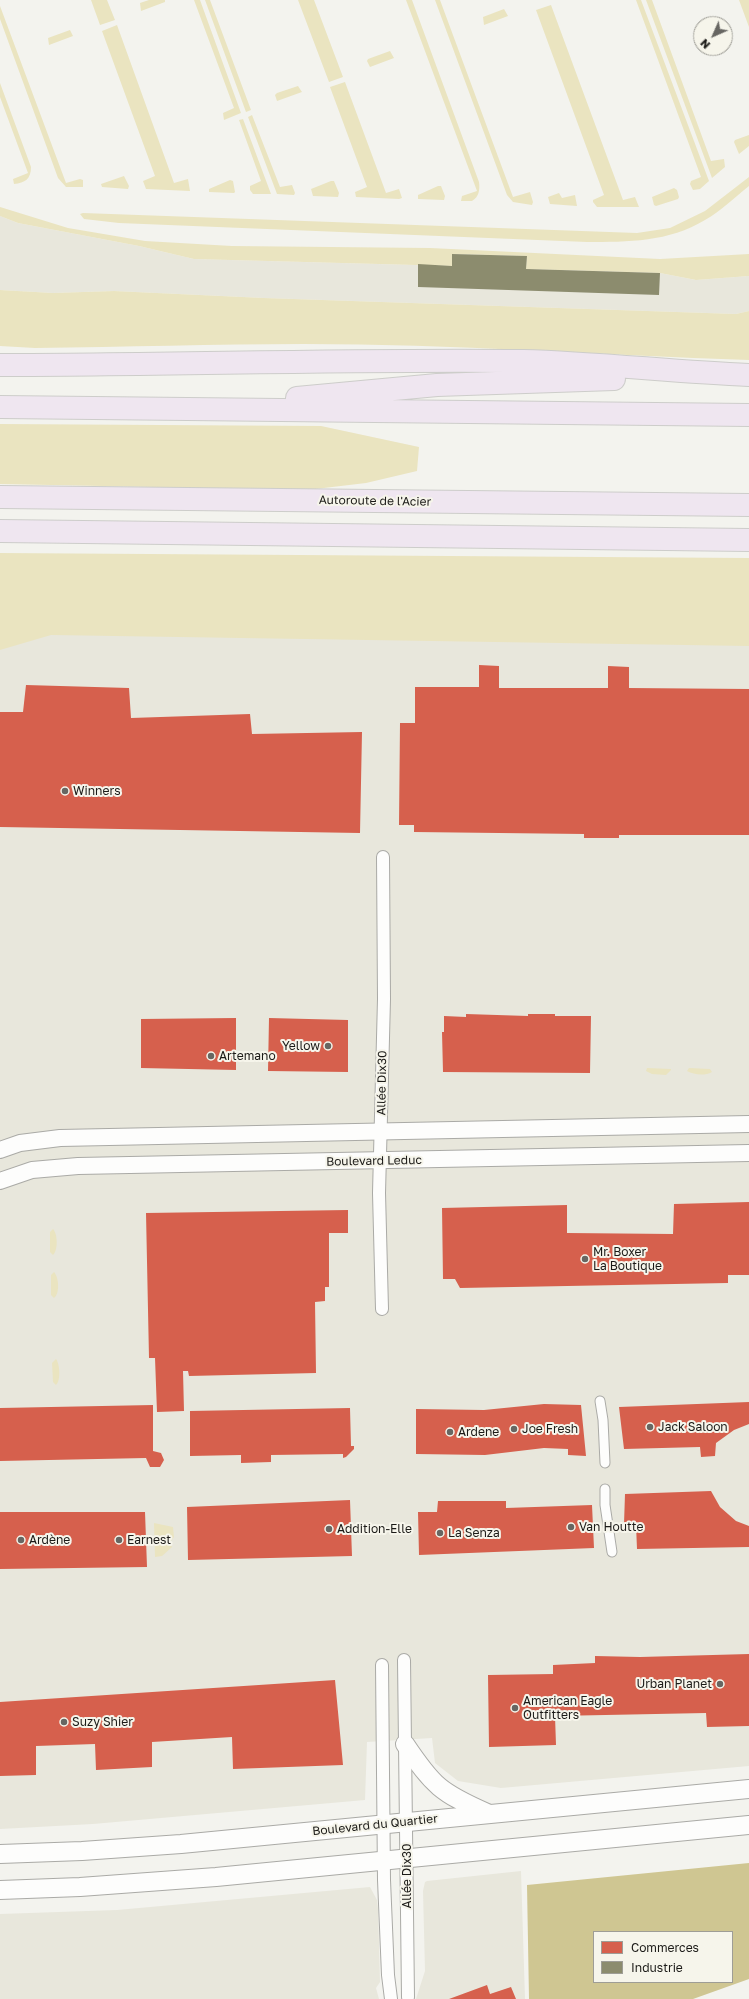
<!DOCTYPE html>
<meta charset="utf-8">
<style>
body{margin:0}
#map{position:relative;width:749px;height:1999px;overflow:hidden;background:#f3f3ee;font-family:"Golos Text",sans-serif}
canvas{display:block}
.legend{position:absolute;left:593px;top:1931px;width:140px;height:52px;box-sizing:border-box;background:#f6f5eb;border:1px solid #9e9d96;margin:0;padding:5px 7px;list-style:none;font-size:12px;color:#1b1a17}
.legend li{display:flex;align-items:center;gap:8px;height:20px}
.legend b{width:20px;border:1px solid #9e9d96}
.north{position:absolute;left:693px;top:16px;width:40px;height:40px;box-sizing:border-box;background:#f6f5eb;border:1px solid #9e9d96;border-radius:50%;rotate:225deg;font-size:11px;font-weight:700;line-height:16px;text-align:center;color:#1b1a17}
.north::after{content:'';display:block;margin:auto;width:14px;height:18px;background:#676662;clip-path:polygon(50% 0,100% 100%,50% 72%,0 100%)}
</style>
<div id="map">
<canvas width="749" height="1999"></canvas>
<ul class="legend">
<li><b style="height:11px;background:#d6604d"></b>Commerces</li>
<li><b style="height:11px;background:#8c8c6e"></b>Industrie</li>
</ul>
<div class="north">N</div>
</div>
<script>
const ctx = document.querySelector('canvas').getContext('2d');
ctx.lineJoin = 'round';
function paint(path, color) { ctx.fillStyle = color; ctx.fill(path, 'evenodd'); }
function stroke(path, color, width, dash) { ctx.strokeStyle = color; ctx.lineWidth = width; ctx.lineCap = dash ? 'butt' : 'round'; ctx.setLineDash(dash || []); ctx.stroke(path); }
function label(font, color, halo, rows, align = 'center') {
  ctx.font = font + ' "Golos Text",sans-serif'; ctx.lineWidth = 4; ctx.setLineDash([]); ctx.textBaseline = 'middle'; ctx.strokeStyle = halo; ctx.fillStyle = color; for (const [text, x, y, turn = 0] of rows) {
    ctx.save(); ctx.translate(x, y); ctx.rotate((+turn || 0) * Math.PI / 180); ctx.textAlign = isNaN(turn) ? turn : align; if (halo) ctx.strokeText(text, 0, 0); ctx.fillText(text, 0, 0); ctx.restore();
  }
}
const built = new Path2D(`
 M0,216L18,223L139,246L194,259L451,266L452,254L527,256V269L660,273L696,280L749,276V311L736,314L264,298L114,291L53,293L0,290Z
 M0,577L749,610V1766L501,1788L458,1781L435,1763L432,1738L367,1742L365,1800L93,1824L0,1829Z
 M521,1871L525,1999H416L425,1971L423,1891L425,1882L427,1881Z
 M370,1887L377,1900L378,1909L380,1982L376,1988L379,1999H0V1914L117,1910Z`);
const green = new Path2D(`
 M91,0H107L115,20L100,25Z
 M149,0H165V2L141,11L140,3Z
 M194,0H200L241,113L224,120L223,113L234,108Z
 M205,0H210L251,110L246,112Z
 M298,0H314L343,77L329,82Z
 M406,0H412L479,182C480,190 479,197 472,201H461L462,196L477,191Z
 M435,0H440L513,197L530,192L533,202L532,205L513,202L507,195Z
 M636,0H641L709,181L700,189L693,190L690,184L691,181L701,177Z
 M646,0H652L711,161L724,159L725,167L712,178Z
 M739,0H749V27Z
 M551,5L623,200L635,197L639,207H597L593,202V200L604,195L536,10Z
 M0,6L66,183L80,179L83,180V187H66L58,178L0,19Z
 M504,9L508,16L484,25L483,17Z
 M117,25L174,183L188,179L190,191L146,189L143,181L155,176L102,31Z
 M70,30L73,36L49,45L48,38Z
 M390,51L394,58L370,67L367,61L368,59Z
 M345,82L386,193L399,189L402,198L399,199L356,197L355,192L367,187L330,87Z
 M0,83L31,167C31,179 25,183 14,184L13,179L28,173L0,97Z
 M298,86L302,92L277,101L275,95L277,93Z
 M252,115L280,187L292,185L295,193L294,195L277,194L248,117Z
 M243,119L271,194H253L250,190V186L261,181L239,120Z
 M749,135V146L739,154L734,142L735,140Z
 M124,176L129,186L128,189L102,187L101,184Z
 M749,177V186C735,197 721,211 705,220C669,242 628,242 587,242L119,223L84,219L80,214L83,213L637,233L670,228L705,211Z
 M230,180L233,181L235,192L234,193L209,192V189Z
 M331,181H334L339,193L338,197L313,196L311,189Z
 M438,186H441L445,196L444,200L418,199V195Z
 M674,188L677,190L679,197L678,199L656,206L654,205L652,197Z
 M559,193L562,198L575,195L577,206L550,204L548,197Z
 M0,207L68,228L145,241L232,246L430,248L660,259L749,254V276L696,280L660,273L526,269L527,256L452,254V266L194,259L139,246L18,223L0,216Z
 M0,290L53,293L114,291L264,298L736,314L749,311V360C601,355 453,344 304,344C215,344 125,347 35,348L0,346Z
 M0,424L321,426L419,447L417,471L366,483L307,490L0,484Z
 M0,553L749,558V646L51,635L0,650Z
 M647,1068L671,1069V1070L666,1075L652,1074L646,1071Z
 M689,1068L710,1069L712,1072C705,1076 694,1075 687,1071Z
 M53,1229C58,1234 58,1251 53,1255L50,1252V1232Z
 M54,1272C59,1277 60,1294 54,1298L51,1295V1275Z
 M56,1359C60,1364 61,1381 56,1385L53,1382L52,1363Z
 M154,1523L173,1527L174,1537L170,1542L172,1547L162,1556L155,1557Z`);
const water = new Path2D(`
 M749,1863V1979L693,1999H529L527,1885ZM594,1932H732V1982H594Z`);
const shops = new Path2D(`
 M479,665L499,666V688H608V666L629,667V688L749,689V835H619V838H584V834L414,832V825H399L400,723H415V687H479Z
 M26,685L129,688L131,718L250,714L252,734L362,732L360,833L0,827V712H23Z
 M466,1014L528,1016V1014H555V1016H591L590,1073L443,1072L442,1032H444V1016L466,1017Z
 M236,1018V1070L141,1068V1019Z
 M269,1018L348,1020V1072L268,1071Z
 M749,1202V1275H728V1283L460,1288L455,1279H443L442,1208L567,1205V1233L673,1234L674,1204Z
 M348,1210V1233H329V1287H325V1301L315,1302L316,1373L189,1376L188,1371H183L184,1411L157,1412L155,1358H149L146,1213Z
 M749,1402V1424L734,1430L716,1443L715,1456L701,1457L700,1447L624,1449L619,1407Z
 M544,1404L581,1405L586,1456L568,1455V1449L544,1448L485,1455L416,1454V1409L484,1410Z
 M153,1405V1451L161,1453L164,1460L160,1467H150L146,1458L0,1461V1408Z
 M350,1408L351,1446H354V1449L346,1457L343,1458V1454L271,1455V1462L241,1463V1455L190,1456V1411Z
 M711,1491L720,1507L736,1521L749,1526V1547L637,1549L636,1525L624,1524L625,1494Z
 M350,1500L352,1556L188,1560L187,1507Z
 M438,1501H506V1508L592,1505L594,1548L419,1555L418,1512H437Z
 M0,1512H145L147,1567L0,1569Z
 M749,1654V1726L707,1727L706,1713L555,1716L556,1745L489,1747L488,1675L553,1674V1665L595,1663V1656L640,1657Z
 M335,1680L343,1765L233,1769L232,1737L152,1742V1767L96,1770L95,1744L36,1746V1775L0,1776V1702Z
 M487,1985L490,1994L511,1987L516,1999H449Z`);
const industry = new Path2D(`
 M452,254L527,256L526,269L660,273L659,295L418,287V264L452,266Z`);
const pedestrian = new Path2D(`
 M600,1401L603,1420L605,1463
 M605,1489V1505L612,1552`);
const minor = new Path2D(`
 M382,1309L379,1193L384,999L383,857
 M404,1660L408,1997
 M382,1665L384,1880L388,1975L391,1999`);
const tertiary = new Path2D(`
 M0,1150L20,1143L60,1138L749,1124
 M0,1181L32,1170L78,1166L749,1153`);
const secondary = new Path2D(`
 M405,1744C433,1786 441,1793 487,1813
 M0,1854L82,1851L181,1844L749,1789
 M0,1890L80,1887L216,1877L749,1825`);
const motorway = new Path2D(`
 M0,365C175,365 349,359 523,361C599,363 674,372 749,375
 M297,398L437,385L614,379
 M0,407L749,415
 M0,497L749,505
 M0,531L749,540`);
const markers = [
 [65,791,4,"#676662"],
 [328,1046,4,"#676662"],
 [211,1056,4,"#676662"],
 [585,1259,4,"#676662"],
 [650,1427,4,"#676662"],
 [514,1429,4,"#676662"],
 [450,1432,4,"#676662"],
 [571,1527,4,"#676662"],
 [329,1529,4,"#676662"],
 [440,1533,4,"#676662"],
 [21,1540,4,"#676662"],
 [119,1540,4,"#676662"],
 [720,1684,4,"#676662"],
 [515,1708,4,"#676662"],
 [64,1722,4,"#676662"]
];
const streetNames = [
 ["Autoroute de l'Acier",375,501,1],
 ["Allée Dix30",382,1083,-89],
 ["Boulevard Leduc",374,1161,-1],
 ["Boulevard du Quartier",375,1825,-6],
 ["Allée Dix30",407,1876,-90]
];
const poiNames = [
 ["Winners",73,791],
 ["Yellow",320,1046,"right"],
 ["Artemano",219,1056],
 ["Mr. Boxer",593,1252],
 ["La Boutique",593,1266],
 ["Jack Saloon",658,1427],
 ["Joe Fresh",522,1429],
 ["Ardene",458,1432],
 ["Van Houtte",579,1527],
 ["Addition-Elle",337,1529],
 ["La Senza",448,1533],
 ["Ardène",29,1540],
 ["Earnest",127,1540],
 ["Urban Planet",712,1684,"right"],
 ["American Eagle",523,1701],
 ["Outfitters",523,1715],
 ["Suzy Shier",72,1722]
];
paint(built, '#e8e7dc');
paint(green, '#eae4c0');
paint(water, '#cfc692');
paint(shops, '#d6604d');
paint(industry, '#8c8c6e');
stroke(pedestrian, '#aaaaa6', 11);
stroke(minor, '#aaaaa6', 14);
stroke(tertiary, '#aaaaa6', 18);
stroke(secondary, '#aaaaa6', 20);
stroke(motorway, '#cdcdca', 24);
stroke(pedestrian, '#fdfdfc', 9);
stroke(minor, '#fdfdfc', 12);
stroke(tertiary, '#fdfdfc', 16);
stroke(secondary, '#fdfdfc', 18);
stroke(motorway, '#efe6f0', 22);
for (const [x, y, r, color] of markers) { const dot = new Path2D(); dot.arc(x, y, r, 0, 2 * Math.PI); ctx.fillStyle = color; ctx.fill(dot); stroke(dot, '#f6f5eb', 1.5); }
label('12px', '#1b1a17', '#f6f5eb', streetNames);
label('12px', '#1b1a17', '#f6f5eb', poiNames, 'left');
</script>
